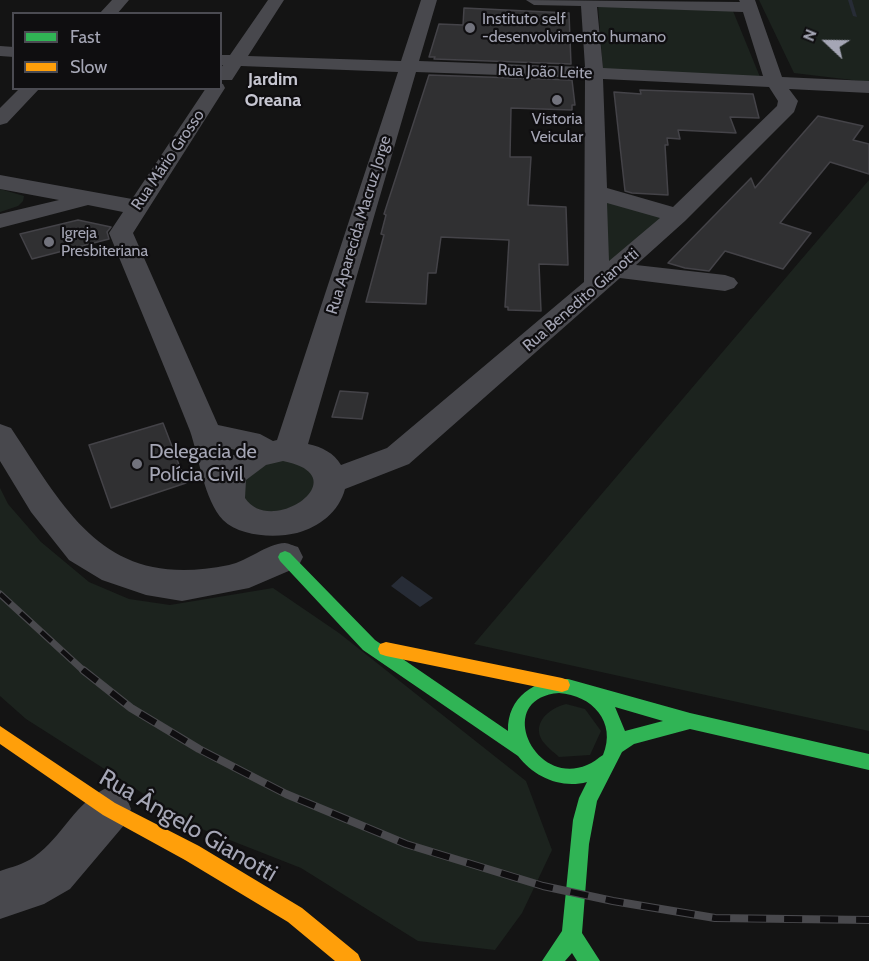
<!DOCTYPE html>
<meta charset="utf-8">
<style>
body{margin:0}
#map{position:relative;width:869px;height:961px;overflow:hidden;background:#141414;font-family:Cabin,sans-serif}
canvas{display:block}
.legend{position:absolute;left:12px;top:12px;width:210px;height:78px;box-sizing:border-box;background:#0f0e10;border:2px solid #4b4b52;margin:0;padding:8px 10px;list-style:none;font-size:18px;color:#a5a6b5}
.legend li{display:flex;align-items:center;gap:12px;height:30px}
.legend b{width:30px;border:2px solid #4b4b52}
.north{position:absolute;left:797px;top:12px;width:60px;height:60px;-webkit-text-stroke:4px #0f0e10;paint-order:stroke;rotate:292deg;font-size:16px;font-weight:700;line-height:24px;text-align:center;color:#a5a6b5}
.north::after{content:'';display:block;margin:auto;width:21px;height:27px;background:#a5a6b5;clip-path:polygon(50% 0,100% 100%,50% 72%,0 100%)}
</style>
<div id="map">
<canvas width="869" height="961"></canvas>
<ul class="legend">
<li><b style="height:8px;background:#30b455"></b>Fast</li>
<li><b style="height:8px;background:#ff9f0a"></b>Slow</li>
</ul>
<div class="north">N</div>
</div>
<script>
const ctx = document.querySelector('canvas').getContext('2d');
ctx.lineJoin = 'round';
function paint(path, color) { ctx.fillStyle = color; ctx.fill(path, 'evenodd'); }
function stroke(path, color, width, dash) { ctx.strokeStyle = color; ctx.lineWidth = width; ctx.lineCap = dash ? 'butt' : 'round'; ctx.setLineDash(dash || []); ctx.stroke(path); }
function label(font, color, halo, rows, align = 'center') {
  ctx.font = font + ' Cabin,sans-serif'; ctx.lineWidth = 4.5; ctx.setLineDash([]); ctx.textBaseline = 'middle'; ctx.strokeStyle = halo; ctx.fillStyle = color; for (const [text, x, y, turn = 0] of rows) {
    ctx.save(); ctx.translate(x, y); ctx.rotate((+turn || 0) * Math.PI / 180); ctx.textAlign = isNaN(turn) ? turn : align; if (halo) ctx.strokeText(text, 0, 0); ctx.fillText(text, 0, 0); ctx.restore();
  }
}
const green = new Path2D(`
 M759,0H869V82L794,73Z
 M598,5L733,11L760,77L603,70Z
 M869,180V731L474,644Z
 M0,189L24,196L23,201L18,206L0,212Z
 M603,199L665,217L604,269Z
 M275,461H288L310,469L318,486L299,512H250L238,487L251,471Z
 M0,488L8,504L41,542L89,582L129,599L170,605L273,588L339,633L526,781L552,850L522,913L495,950L418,941L301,868L194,826L26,719L0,696Z
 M566,704L585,709L601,731L590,755L559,757C555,753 549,749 545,744C529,726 548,708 566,704Z`);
const water = new Path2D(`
 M402,576L433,598L420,607L391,586Z`);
const stream = new Path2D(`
 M848,0H852L857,17L853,16Z`);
const building = new Path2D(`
 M464,8L569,13L571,64L434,59L435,57H429L439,24L463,25Z
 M429,75L572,80L575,105H572V110L511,108L510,157H531L528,205L566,207L568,265L539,264L541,311L508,310V307H505L509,240L441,237L436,273H428L426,304L366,302L384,235L381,234L386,215L384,214Z
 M640,90L753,94L759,118L730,117L736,133L678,130L680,139L667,138L668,145H665L668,195L632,193L625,191L614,92L641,94Z
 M818,116L863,126L853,140L869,144V174L830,162L780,223L811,233L783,269L725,251L709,271L685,268L668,263L751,178L755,188Z
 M78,220L111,227L107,232L109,239L32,259L20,234Z
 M340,391L368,393L362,419L332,417Z
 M163,423L186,483L111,508L89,445Z`);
const street = new Path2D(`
 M112,0H129L117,14H99Z
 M268,0H284L248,56L401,61L421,0H437L419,61L585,67L581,6L534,5L526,0L740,2L739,0H755L782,77L869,81V93L789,89L798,101L794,112L685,221L636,265L725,275L734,278L738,283L734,288L725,291L620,278L409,464L345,489C339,512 319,527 297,533C276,538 240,537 223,520C204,500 199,457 190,431C164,365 136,299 109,233L123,212L88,205L0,228V214L59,200L0,189V175L132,199L206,88H220V83L223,84L225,88L133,233L218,425L260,434L273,441L277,440L398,72L241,66L232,80H220V69L223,65H220V55H230ZM597,7L743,12L763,76L603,68ZM416,72L585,78L584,282L387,448L341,465C334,453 322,447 308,444ZM603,79L769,87L778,101L777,106L673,207L607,188ZM607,203L660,218L609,261ZM227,448L240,451H241L230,457ZM283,461C360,476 271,538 245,498L246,480L266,465Z
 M0,46L14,47V57L0,56Z
 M20,88H40L7,123L0,125V108Z
 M0,424L11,428C70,517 106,590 229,565C248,561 266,544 285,543C288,543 294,546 298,547L303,557L298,567L249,588L182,601L146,595L102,580L69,560L31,512L0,461Z
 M109,787L125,794L131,809L125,824L70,889L44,904L0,919V871C12,867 24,864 34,857C63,837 75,801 109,787Z`);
const fast = new Path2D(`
 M285,551L290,553L375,640L508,731C507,696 537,678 568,679L690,713L869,754V770L690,729L634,744L622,752L597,801L589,844L582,933L600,961H577L572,953L565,961H542L562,931L573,820L579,798L587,782C561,789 534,777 518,756L363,650L280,561L278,557L280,553ZM559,693C592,695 617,722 603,755C598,758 593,763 587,765C534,788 493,698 559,693ZM615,707L663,721L625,731Z`);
const slow = new Path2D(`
 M386,642L562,678L568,680L570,685L568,690L562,692L386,656L380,654L378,649L380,644Z
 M0,726L115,803L199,846L302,908L358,954L361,961H335L288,922L185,860L103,815L0,744Z`);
const railFar1 = new Path2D(`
 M0,594L85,672`);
const rail = new Path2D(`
 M83,670L131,708L199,749L286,794L406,844L543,886L613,901L715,918L869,920`);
const markers = [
 [470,28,6,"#72737d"],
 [557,100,6,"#72737d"],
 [49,242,6,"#72737d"],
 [137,464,6,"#72737d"]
];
const farPoinames = [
 ["Instituto self",482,19],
 ["-desenvolvimento humano",482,37],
 ["Vistoria",557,119,"center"],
 ["Veicular",557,137,"center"],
 ["Igreja",61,233],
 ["Presbiteriana",61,251]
];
const farStreetnames = [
 ["Rua João Leite",545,72,2],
 ["Rua Mário Grosso",168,160,-56],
 ["Rua Aparecida Macruz Jorge",359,225,-73],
 ["Rua Benedito Gianotti",581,300,-41]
];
const farQuarternames = [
 ["Jardim",273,80],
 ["Oreana",273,101]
];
const poiNames = [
 ["Delegacia de",149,452],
 ["Polícia Civil",149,475]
];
const nearStreetnames = [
 ["Rua Ângelo Gianotti",188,826,30]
];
paint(green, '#1c231e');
paint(water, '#272c36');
paint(stream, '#272c36');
paint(building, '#303032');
stroke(building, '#444348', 1.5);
paint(street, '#48484d');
paint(fast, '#30b455');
paint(slow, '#ff9f0a');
stroke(railFar1, '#49494d', 7);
stroke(rail, '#49494d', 8);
stroke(railFar1, '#0f0e10', 4.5, [14]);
stroke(rail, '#0f0e10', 6, [18]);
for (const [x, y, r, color] of markers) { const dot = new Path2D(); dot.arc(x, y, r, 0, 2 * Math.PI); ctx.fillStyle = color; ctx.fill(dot); stroke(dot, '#0f0e10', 2); }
label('16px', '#a5a6b5', '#0f0e10', farPoinames, 'left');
label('16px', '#a5a6b5', '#0f0e10', farStreetnames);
label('bold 18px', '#c6c6d1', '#0f0e10', farQuarternames);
label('20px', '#a5a6b5', '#0f0e10', poiNames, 'left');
label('24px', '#a5a6b5', '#0f0e10', nearStreetnames);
</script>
